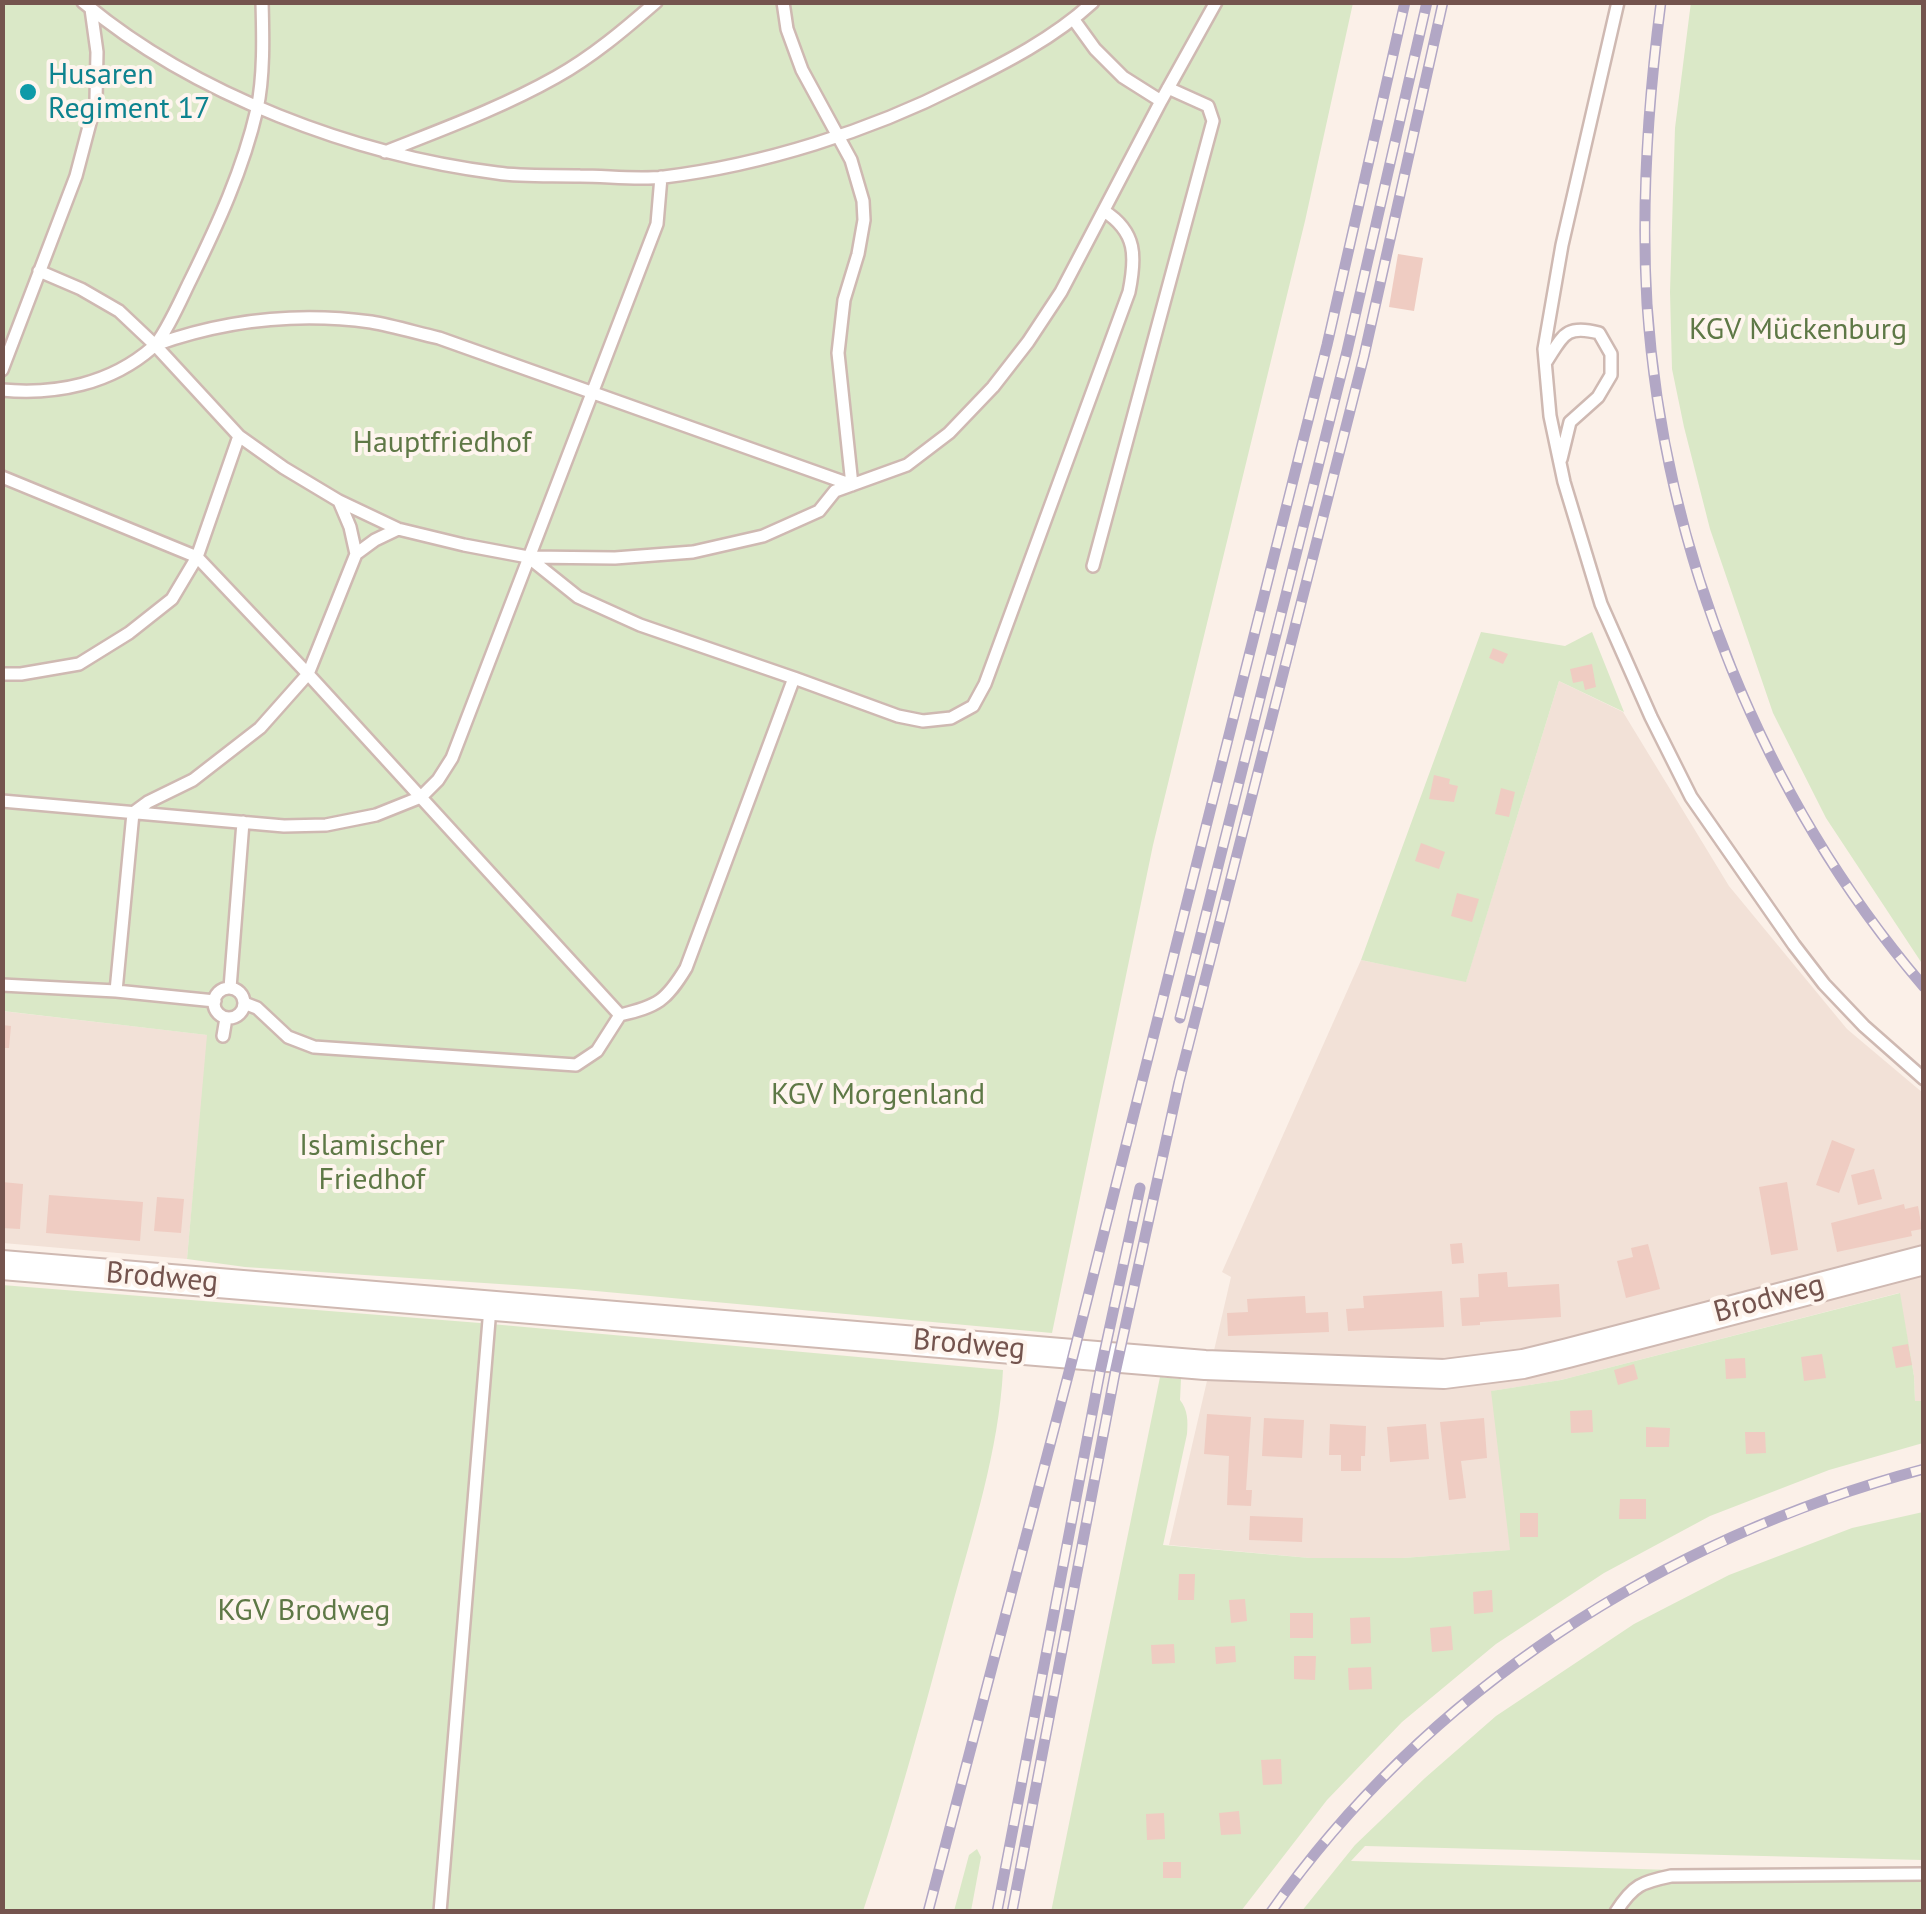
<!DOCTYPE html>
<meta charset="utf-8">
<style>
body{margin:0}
#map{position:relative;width:1926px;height:1914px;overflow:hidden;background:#fbf0e8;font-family:"PT Sans",sans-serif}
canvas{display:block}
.frame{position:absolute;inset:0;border:5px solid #74544e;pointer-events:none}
</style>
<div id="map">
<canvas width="1926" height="1914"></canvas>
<div class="frame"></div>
</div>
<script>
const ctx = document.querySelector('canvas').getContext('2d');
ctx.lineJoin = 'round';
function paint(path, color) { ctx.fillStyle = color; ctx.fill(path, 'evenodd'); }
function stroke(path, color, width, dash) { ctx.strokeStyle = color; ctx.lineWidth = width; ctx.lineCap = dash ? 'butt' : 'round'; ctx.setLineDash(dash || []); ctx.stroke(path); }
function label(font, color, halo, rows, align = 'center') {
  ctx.font = font + ' "PT Sans",sans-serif'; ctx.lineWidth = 8; ctx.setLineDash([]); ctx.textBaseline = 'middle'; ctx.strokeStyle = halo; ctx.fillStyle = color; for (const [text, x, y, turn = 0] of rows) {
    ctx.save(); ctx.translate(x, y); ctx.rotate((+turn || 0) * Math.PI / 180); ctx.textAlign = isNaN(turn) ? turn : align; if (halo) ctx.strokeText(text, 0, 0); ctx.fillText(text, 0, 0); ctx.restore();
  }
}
const residential = new Path2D(`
 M1559,681L1623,712L1729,886L1847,1029L1923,1093V1401L1915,1402L1914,1376L1899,1293L1561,1380L1492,1391L1511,1550L1403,1558H1310L1169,1545L1231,1277L1222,1272L1361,960L1466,981Z
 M2,1011L208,1035L187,1259L3,1243Z`);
const green = new Path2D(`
 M1691,2L1923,3V965L1826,818L1773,713L1710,529L1684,427L1672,369L1670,292L1675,128Z
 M3,3H1353L1305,221L1153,845L1052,1333L574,1289L245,1267L187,1259L207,1035L3,1011Z
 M1481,632L1565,646L1592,632L1624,712L1559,681L1466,982L1361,960Z
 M2,1285L480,1323L1003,1370C999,1450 972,1533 951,1610C924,1711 897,1812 863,1911H3Z
 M1900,1293L1914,1376L1915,1401H1923V1443L1829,1470L1710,1516L1604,1573L1496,1644L1402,1722L1327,1800L1241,1911L1051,1912L1160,1377L1181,1379L1180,1400C1188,1410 1188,1421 1187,1434L1163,1545L1310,1558H1403L1510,1550L1491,1391L1561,1380Z
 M1923,1512V1860L1365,1846L1351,1861L1923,1877V1911L1301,1912L1355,1845L1425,1778L1496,1716L1634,1624L1729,1575L1852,1528Z
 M977,1849L981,1857L971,1911H954L969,1855Z`);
const building = new Path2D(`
 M1398,254L1423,258L1414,311L1389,307Z
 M1493,648L1508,654L1503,664L1489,658Z
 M1592,664L1596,687L1585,690L1583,681L1573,683L1570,669Z
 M1434,775L1450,779L1449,784L1458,786L1454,802L1429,799Z
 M1501,788L1515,792L1509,817L1495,814Z
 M1421,843L1445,852L1439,869L1415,861Z
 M1457,893L1479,899L1472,922L1451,916Z
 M2,1025L11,1026L9,1048H2Z
 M1832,1140L1855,1149L1839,1193L1816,1185Z
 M1874,1169L1882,1199L1858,1205L1851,1175Z
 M2,1182L23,1184L20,1229L2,1228Z
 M1787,1182L1798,1250L1771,1255L1759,1187Z
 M49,1195L143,1202L140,1241L46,1233Z
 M157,1197L184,1199L181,1233L154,1231Z
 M1904,1204L1905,1209L1918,1206L1922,1229L1911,1231L1912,1236L1837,1252L1831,1223Z
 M1462,1243L1464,1263L1452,1264L1450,1244Z
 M1648,1244L1660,1289L1626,1298L1617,1261L1633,1257L1631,1248Z
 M1507,1272L1508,1287L1559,1284L1561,1317L1480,1322V1325L1462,1326L1460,1298L1479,1297L1478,1274Z
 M1442,1291L1444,1327L1348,1331L1346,1309L1364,1308L1363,1296Z
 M1305,1296L1306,1313L1328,1312L1329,1332L1228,1336L1227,1313L1248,1312L1247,1299Z
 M1908,1344L1912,1365L1896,1368L1892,1347Z
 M1822,1354L1826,1378L1804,1381L1801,1357Z
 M1745,1358L1746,1378L1726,1379L1725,1359Z
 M1634,1364L1638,1379L1618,1385L1614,1370Z
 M1592,1410L1593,1432L1571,1433L1570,1411Z
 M1207,1414L1251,1417L1246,1490H1252L1251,1506L1227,1505L1229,1456L1204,1454Z
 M1264,1418L1304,1420L1302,1458L1262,1456Z
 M1484,1418L1487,1458L1461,1461L1466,1498L1449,1500L1440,1422Z
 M1330,1424L1366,1426L1365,1456H1361V1471H1341V1455H1329Z
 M1426,1424L1429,1459L1390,1462L1387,1427Z
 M1646,1427L1670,1428L1669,1447H1646Z
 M1745,1432H1765L1766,1453L1746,1454Z
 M1620,1499H1646V1519H1619Z
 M1520,1513H1538V1537H1520Z
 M1250,1516L1303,1518L1302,1542L1249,1540Z
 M1179,1574H1195L1194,1600H1178Z
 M1492,1590L1493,1612L1474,1614L1473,1592Z
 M1245,1599L1247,1621L1231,1623L1229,1600Z
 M1290,1613H1313V1638H1290Z
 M1370,1617L1371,1643L1351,1644L1350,1618Z
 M1451,1626L1453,1650L1432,1652L1430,1628Z
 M1174,1644L1175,1663L1152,1664L1151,1645Z
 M1235,1646L1236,1662L1216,1664L1215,1647Z
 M1294,1656H1316L1315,1680L1294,1679Z
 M1371,1667L1372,1689L1349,1690L1348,1668Z
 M1281,1759L1282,1784L1263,1785L1261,1760Z
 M1239,1811L1241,1834L1221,1835L1219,1813Z
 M1164,1813L1165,1839L1147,1840L1146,1814Z
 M1163,1862H1181V1878H1163Z`);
const service = new Path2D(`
 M83,2C194,95 355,155 497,173C524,177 553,175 580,176C607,176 637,180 664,177C762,165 870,131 958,86C1005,63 1054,38 1093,2
 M1618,2L1562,245L1544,349L1550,416L1564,482L1601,604L1651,717L1691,797L1794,945L1824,984L1864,1026L1924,1079
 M1074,20L1095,49L1123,77L1161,101
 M385,152C443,129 501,108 556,77C592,57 625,29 656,2
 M39,271L81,289L119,311L155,345L239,436L284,468L339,501L398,529L464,545L528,557L615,558L693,552L763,536L819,511L835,491L907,465L949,433L993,387L1028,342L1061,292L1161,101L1216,2
 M155,345C225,320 297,312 371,322C394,326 417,333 439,338L852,485L838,353L844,300L858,254L864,220L863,201L851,160L802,70L787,29L783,2
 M1546,362C1563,336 1565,324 1599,333L1611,354V375L1598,397L1570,422L1561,459
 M2,370L76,176L96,100L97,52L91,9
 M2,390C56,395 111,384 153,347C165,336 182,297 190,281C217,226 243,170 257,109C264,77 263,36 262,2
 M2,477L197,557L308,674L620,1015C658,1006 666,1001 686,968L794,678L898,716L923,721L951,718L973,706L985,684L1129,292C1136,257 1137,232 1104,211
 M356,554L375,540L398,529
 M528,557L578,597L640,625L794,678
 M1093,566L1213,121L1208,106L1168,88
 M2,674H21L79,664L129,633L172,599L197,557L239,436
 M2,801L284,826L326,825L376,815L421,797L438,780L452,758L657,224L661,177
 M2,985L116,991L215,1001
 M230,988L243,822
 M214 1003a15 15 0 1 1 30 0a15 15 0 1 1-30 0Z
 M116,991L133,813L148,802L193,780L260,728L308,674L356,554L350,527L339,501
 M244,1003L257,1008L288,1037L314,1047L576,1065L597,1051L620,1015
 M223,1036L226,1018
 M440,1912L490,1308
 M1616,1912C1633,1885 1642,1882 1671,1876L1924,1874`);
const tertiary = new Path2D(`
 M2,1265L1205,1365L1444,1374L1523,1364L1568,1353L1924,1260`);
const rail = new Path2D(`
 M1661,2C1648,102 1641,205 1647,304C1664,553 1762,797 1924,987
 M1180,1018L1347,351L1427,2
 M928,1912L1069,1372L1327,345L1405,2
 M997,1912L1100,1372L1140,1188
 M1012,1912L1115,1373L1179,1082L1364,356L1443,2
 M1271,1912C1426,1690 1665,1538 1924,1469`);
const markers = [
 [28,92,10,"#0f9aa8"]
];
const cultureNames = [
 ["Husaren",48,75],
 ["Regiment 17",48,109]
];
const parkNames = [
 ["KGV Mückenburg",1798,330],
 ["Hauptfriedhof",442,443],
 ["KGV Morgenland",878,1095],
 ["Islamischer",372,1146],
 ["Friedhof",372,1180],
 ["KGV Brodweg",304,1611]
];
const streetNames = [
 ["Brodweg",162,1278,5],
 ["Brodweg",1769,1299,-15],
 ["Brodweg",969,1345,5]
];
paint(residential, '#f2e1d7');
paint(green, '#dae8c7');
paint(building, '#efccc2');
stroke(service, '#cfb9b2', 16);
stroke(tertiary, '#cfb9b2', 32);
stroke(service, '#fff', 11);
stroke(tertiary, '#fff', 28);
stroke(rail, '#b2a7c5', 11);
stroke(rail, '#fef5ee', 8, [22]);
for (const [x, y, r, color] of markers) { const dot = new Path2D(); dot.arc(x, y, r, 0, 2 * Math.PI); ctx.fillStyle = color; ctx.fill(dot); stroke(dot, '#fef5ee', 4); }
label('30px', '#0d838f', '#fef5ee', cultureNames, 'left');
label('30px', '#5e7846', '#fef5ee', parkNames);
label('30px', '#74544e', '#fef5ee', streetNames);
</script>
